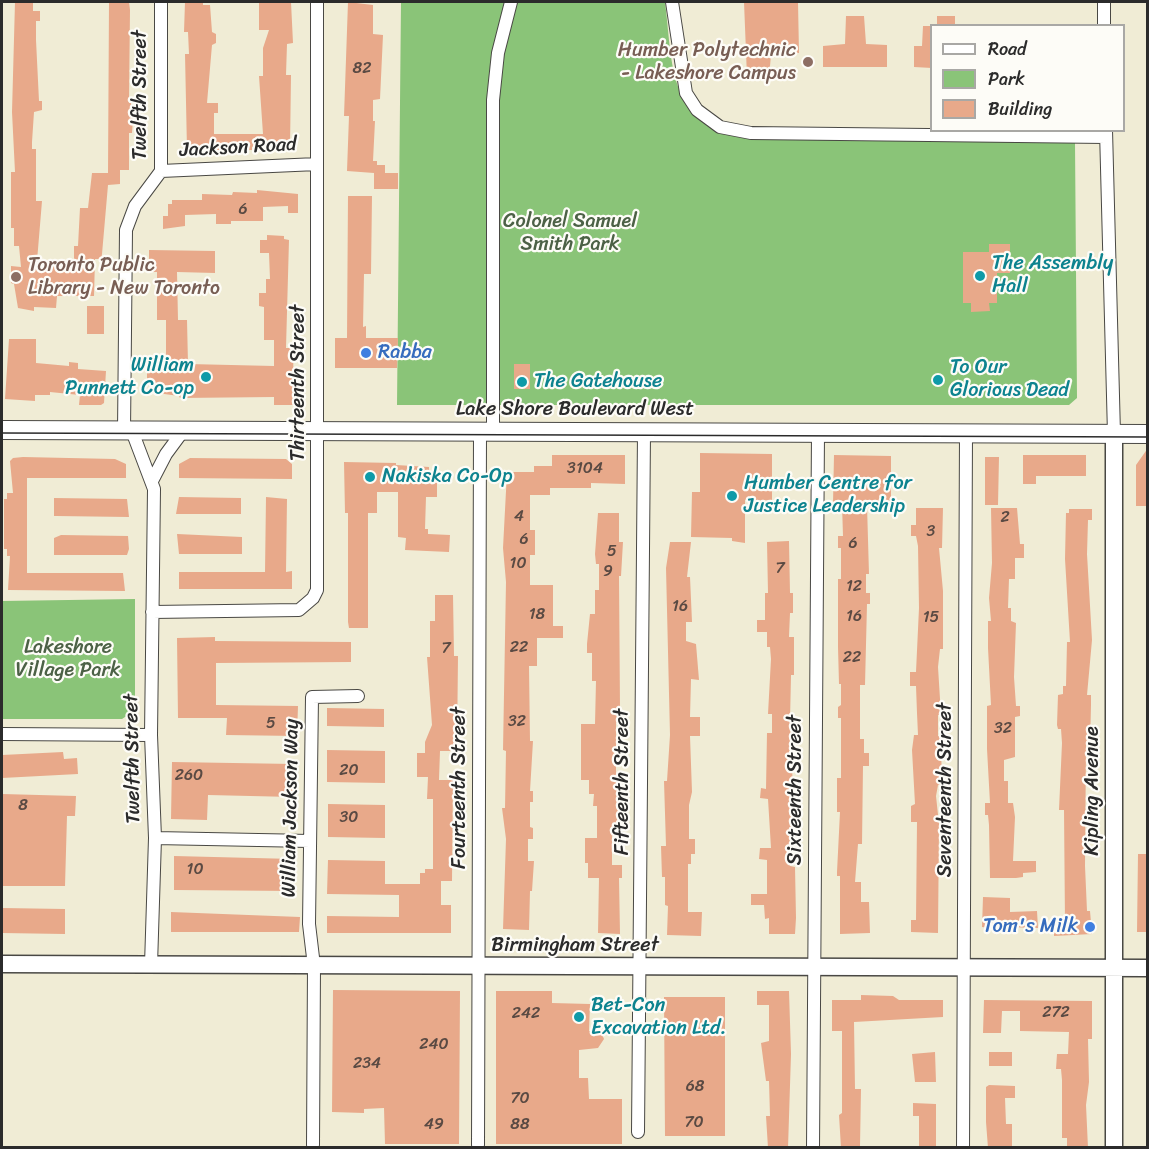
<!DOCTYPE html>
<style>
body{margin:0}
#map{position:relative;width:1149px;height:1149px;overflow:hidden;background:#f0ecd5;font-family:Sriracha,sans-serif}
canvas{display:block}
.frame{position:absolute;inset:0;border:3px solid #2b2b2b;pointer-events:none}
.legend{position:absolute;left:930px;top:24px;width:195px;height:108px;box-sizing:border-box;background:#fdfcf7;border:2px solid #a9a8a5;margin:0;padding:8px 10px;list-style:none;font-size:18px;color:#2b2b2b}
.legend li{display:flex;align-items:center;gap:12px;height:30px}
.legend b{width:30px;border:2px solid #a9a8a5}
</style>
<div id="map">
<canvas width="1149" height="1149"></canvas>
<div class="frame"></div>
<ul class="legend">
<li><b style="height:8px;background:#fff"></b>Road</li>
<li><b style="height:16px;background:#8ac478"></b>Park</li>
<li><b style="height:16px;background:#e8a98a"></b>Building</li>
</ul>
</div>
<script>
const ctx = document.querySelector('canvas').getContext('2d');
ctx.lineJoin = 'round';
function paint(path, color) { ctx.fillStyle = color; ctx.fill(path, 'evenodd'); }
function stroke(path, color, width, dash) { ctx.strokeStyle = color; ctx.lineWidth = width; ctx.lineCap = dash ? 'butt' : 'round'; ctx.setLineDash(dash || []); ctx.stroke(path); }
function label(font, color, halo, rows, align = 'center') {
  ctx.font = font + ' Sriracha,sans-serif'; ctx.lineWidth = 4.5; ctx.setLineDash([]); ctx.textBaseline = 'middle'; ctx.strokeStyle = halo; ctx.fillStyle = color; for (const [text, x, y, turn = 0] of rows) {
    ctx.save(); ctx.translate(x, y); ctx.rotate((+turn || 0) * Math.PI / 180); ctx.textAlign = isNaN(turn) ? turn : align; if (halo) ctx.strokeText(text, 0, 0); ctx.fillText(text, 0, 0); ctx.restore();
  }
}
const green = new Path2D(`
 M401,2H665C673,65 667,122 743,138L1075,143L1077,398L1069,405H397Z
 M135,599V704L131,713L122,719H2V601Z`);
const building = new Path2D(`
 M15,2H33V11H40V21H36V40L39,101H42V110L34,112L32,142V149H36V201H42L37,261L74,262V246H78L80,208H88L92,173H108L109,2H129L130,10L129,103H131L133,119L132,133H129V170H120V184L108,185L102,254L101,259H95L94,296H57L56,308L34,307V311L18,308L14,284L11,283V266L21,267L19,246H14V228H11V172H15L12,112Z
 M185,2H203V5H210L212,32L216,34V43L212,45L207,103H218V113H214V134H263L259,76H263V48L269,30H259V2H291L293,43L287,44L286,75H291L290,148L273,149V145L252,147V150H187L185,54H189L188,32H184Z
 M348,2L373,5V34L383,35L380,99L373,100V121H375L373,161H377V165H385V173H398V189H374V173L347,171L349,116H344Z
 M744,2H798L799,53L771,55L769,77H747Z
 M846,16H864L866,44L887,45V67H823V46L845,44Z
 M937,16H955V26H937Z
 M923,26H932V68L914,67V46H922Z
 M257,190L298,194V213H288V206L263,207V221H231V224H216V214L185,215V226L163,229V216H168V204H172V200H202V194L232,195L233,192L257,193Z
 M348,196H372L371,274H364L363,327L366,326V338H398L397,368H335V338H347Z
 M267,235L284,236V239L289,240L286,348H293L294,405H274V397L180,398L179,396L157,393L155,386L147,385V369L166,366V320H157V272H149V250L215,251V273L177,272L178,320H187L188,364L274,366V340H264V307L259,306V293H266V279H270L269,253H260V240H267Z
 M989,244H1010V273H997V303H989L990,311L971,312V303H963V252H989Z
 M87,306H104V334H87Z
 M9,339H36V363L69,366V362L78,363V369L106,371L104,403L101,405H79L80,395L50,392V395H35V401L5,399Z
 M514,364H530V389H514Z
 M1148,448V503L1146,506H1136V465Z
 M700,453L772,454V501L745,500V543L732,541V538L691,537L692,492H700Z
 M552,455H625V484L591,483V488H550V495H530V530H535V555H530V585H553V626H563V638H537V666H529L530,741H533L530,791H533V802H530V827L533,828V839H528V861H534L532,891H530L529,930L503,929L506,839L502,808H505L506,751L503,750L506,582L503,548L507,472H534V466H552Z
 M834,455L891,456V505H867L869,574H866V593H870V604H867L865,685H860V739H864V753H869V766H863L862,844H858L855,882H861V902H869L870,933L840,934V876H837V872L840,812H837V778H841V718H838V707L841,705V684H839L838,647V579H841V548H838V536H843L842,504H833Z
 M1023,455H1086V476H1036V484H1023Z
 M23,457L115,459L126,464V478H27V573H123L125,591L8,590L10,556H7V549H4V499H7V493H13L10,461L13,458Z
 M985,457H999L998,505H985Z
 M190,458L286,459L292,464V479L179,478V464Z
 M344,462L396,463V465L429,467V481L437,482V497H426L425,529H428V534L450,535L449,552L405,550L406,538L398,537V492H377V513H368V628H349L348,622V513H345Z
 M179,497L241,498V514H176Z
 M266,497L287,499L286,572L292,571V589H179V572H265Z
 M54,498L127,499L129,517L56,516H54Z
 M916,508H943L942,548H939L943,591V649H940L938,667L941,715H938V736H940L942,773V785H938L936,796L939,824L938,933L911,932V920H916L917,822H911V806L915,804L912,750L914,735H918L917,713L916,686H910V672H916L919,608L918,546L916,536H911V525H916Z
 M991,508H1017L1020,544H1024V558H1015V579H1009L1008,608H1011V621L1016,623L1014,677L1016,706H1020V716L1015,717V757L1004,760V781H1008V803H1013L1015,817L1013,861H1036V872L1023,873V877L1016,878H990L989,825L988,815H985V803H990L987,749V706L991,705L988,648V621H991L989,598L992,563Z
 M1069,509H1092V520H1088L1087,554L1092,640L1087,695H1091V705L1090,746L1086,745L1085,866L1087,911H1090L1092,934L1054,936V923H1065L1064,810H1059L1062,743L1061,729H1058L1057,725L1058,695L1063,694V686H1066L1067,642H1070L1065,559L1066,513H1069Z
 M598,513H619V542H623L621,576H619L620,709V723H616V781H619L621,797V817L619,836H612V865H622V878H619L620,934L598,933L599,878H588V863H585V838H597V806H593L594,794H589V780H581V724H595L596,681H592V653H587V644L590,614H595V590H599V564H596L595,554Z
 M177,534L242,537V554H179Z
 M61,535L128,536L129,549L127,555H54V538Z
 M789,541L790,593H793V613H790L789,637H794V675H791L790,721L793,790H795L791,831L795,832L796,844H790V866L795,867L796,918L795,934H769V918L765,919L764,905H751V894H767V860L759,859L760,848H771L768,799L760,798L761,788L766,789L767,733H772V714H768L771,659L770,647H767V632H757V620H765V593H768L767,542Z
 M670,542H691L687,577H690L692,622H686V641L696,644L699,680L691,679L690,717H700V736H690L692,792L689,805V839H695V854H691V864H688V912H702L701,936L667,935L668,906L665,905V877H662L661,846H666L664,781H667L670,735L666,568Z
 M435,595H453L454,656H458L457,748L455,751H440L439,780H453L452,881H441V905H451V933H327V916L399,917V895L327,894L328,860L385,861V884H420V873H425V869H433V799H427L428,777H417V753H425V742L432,725L427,657H430V621H435Z
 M215,637V641L351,642V662L216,663V705L298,706L297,736L226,735L227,718H178L177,638Z
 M327,708L384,709V727L327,726Z
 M327,750L385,751V783L327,782Z
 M63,752L64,759L77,758L78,774L2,778V755Z
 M172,762L294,764L293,797L208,795L207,820L171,819Z
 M2,794L76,796L75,816H67L65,886H2Z
 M328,804L385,805V838L328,837Z
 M1138,854H1148V932H1137Z
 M174,856L294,859V891L174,890Z
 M983,897L1010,898V912L1037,911L1038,928L1007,927L1006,930L982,927Z
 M2,908L65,909V934L2,933Z
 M171,912L300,917L299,932H171Z
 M333,990L460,991L459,1144H385L384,1108L364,1109V1113L332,1112Z
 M496,991H552V1003L590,1004L589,1031L601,1032L604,1039L598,1048L579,1050V1078H588L589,1099H622V1144H496Z
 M757,991H789L791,1054L788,1148H768L766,1116H770L769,1081H766L761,1043L769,1041V1005H757Z
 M861,995L893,996L899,1000H943V1017L854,1022L855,1089H861L860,1146L841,1148L839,1115L842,1113V1031H832V1000H861Z
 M664,997H725V1136H665Z
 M984,1000L1092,1001V1039H1088L1089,1082L1086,1105L1088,1148H1067V1138H1062V1080L1061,1069H1056L1057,1054H1068L1069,1032L1020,1031V1011H1002L1001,1033H983Z
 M935,1052L936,1082H915L912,1054Z
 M989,1052H1012V1066H989Z
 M989,1085L1015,1086V1098H1005L1006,1124H1012V1148H988L986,1122V1087Z
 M913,1103L936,1104V1148H919V1116H913Z`);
const street = new Path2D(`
 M672,2L686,93L697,110L720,127L751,133L1106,137
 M1104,2V26
 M1106,130L1114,434
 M161,171L317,164
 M124,431L126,230L135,206L161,171V2
 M132,431L154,489L151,735L155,838L151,965
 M493,432V100L498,53L511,2
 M152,481L166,454L183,431
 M152,612L299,610L313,598L317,590V2
 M2,734L151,735
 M155,838L310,841
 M638,1132L644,433
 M313,1145L314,966L309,924L312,697L358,696
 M478,1145L480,432
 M813,1148L818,433
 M963,1148L966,433`);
const secondary = new Path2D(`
 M2,964L1148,968
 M1114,1148V434`);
const primary = new Path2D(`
 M2,430L1148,434`);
const tram = new Path2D(`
 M2,433L1148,437`);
const markers = [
 [808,62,6,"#8d6e63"],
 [980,276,6,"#0f9aa8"],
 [16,277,6,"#8d6e63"],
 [366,353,6,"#3f7fe0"],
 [206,377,6,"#0f9aa8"],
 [938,380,6,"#0f9aa8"],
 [522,382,6,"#0f9aa8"],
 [370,477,6,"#0f9aa8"],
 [732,496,6,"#0f9aa8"],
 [1090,927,6,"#3f7fe0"],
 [579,1017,6,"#0f9aa8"]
];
const numberNames = [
 ["82",362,69],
 ["6",243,210],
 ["3104",585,469],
 ["4",519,517],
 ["2",1005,518],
 ["3",931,532],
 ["6",524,540],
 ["6",853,544],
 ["5",612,552],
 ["10",518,564],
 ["7",780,569],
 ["9",608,572],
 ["12",854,587],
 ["16",680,607],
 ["18",537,615],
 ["16",854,617],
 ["15",931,618],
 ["22",519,648],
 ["7",446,649],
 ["22",852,658],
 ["32",517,722],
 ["5",271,724],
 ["32",1003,729],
 ["20",349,771],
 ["260",189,776],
 ["8",23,806],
 ["30",349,818],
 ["10",195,870],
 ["272",1056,1013],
 ["242",526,1014],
 ["240",434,1045],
 ["234",367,1064],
 ["68",695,1087],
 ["70",520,1099],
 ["70",694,1123],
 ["49",434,1125],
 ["88",520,1125]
];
const educationNames = [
 ["Humber Polytechnic",796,51],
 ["- Lakeshore Campus",796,74],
 ["Toronto Public",28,266,"left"],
 ["Library - New Toronto",28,289,"left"]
];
const streetNames = [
 ["Twelfth Street",141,95,-90],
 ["Jackson Road",238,148,-3],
 ["Thirteenth Street",299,383,-90],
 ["Lake Shore Boulevard West",575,410],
 ["Twelfth Street",133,759,-91],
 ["Fifteenth Street",623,782,-90],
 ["Fourteenth Street",460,788,-90],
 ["Sixteenth Street",796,790,-90],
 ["Seventeenth Street",946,790,-90],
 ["Kipling Avenue",1093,791,-90],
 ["William Jackson Way",291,808,-89],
 ["Birmingham Street",575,946]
];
const parkNames = [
 ["Colonel Samuel",570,222],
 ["Smith Park",570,245],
 ["Lakeshore",68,648],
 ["Village Park",68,671]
];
const cultureNames = [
 ["The Assembly",992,264],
 ["Hall",992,287],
 ["William",194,366,"right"],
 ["Punnett Co-op",194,389,"right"],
 ["To Our",950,368],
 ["Glorious Dead",950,391],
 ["The Gatehouse",534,382],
 ["Nakiska Co-Op",382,477],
 ["Humber Centre for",744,484],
 ["Justice Leadership",744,507],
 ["Bet-Con",591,1006],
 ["Excavation Ltd.",591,1029]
];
const shopNames = [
 ["Rabba",378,353],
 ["Tom's Milk",1078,927,"right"]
];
paint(green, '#8ac478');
paint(building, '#e8a98a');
stroke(street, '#494844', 14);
stroke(secondary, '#494844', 19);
stroke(primary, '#494844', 20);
stroke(street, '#fff', 12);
stroke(secondary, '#fff', 16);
stroke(primary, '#fff', 18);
stroke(tram, '#2b2b2b', 1.5);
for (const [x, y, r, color] of markers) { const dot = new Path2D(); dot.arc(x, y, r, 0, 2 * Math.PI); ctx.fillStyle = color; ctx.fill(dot); stroke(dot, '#fdfcf7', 2); }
label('16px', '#5a4a43', null, numberNames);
label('20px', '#785e54', '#fdfcf7', educationNames, 'right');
label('20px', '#2b2b2b', '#fdfcf7', streetNames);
label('20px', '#4c6146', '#fdfcf7', parkNames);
label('20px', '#0d838f', '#fdfcf7', cultureNames, 'left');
label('20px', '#366cbe', '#fdfcf7', shopNames, 'left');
</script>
